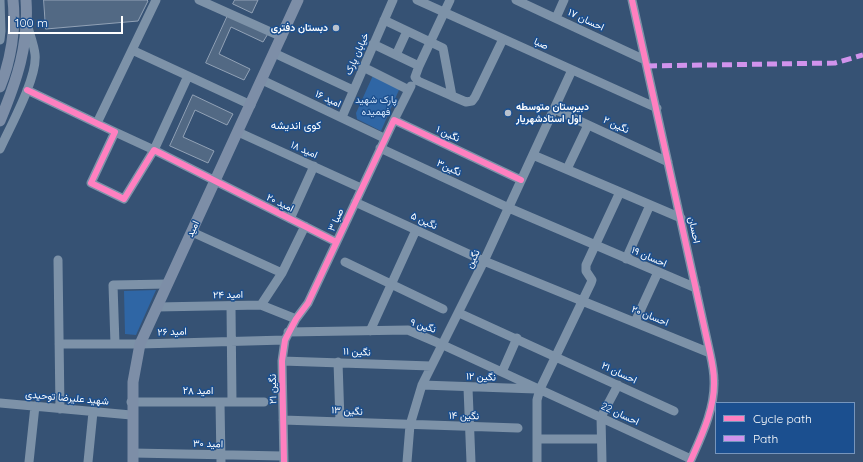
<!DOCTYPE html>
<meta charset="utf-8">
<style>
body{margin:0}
#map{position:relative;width:863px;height:462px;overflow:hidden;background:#365274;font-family:Quicksand,sans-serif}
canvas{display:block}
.legend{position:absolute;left:715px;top:402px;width:140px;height:52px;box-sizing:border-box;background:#1b4f8f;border:1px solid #7695bc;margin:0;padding:5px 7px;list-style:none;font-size:12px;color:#fff}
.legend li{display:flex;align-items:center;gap:8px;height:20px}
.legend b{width:20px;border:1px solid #7695bc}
.scale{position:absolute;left:8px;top:16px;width:115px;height:18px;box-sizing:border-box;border:2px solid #fff;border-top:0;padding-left:5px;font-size:12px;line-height:14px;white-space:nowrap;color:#fff;-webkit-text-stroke:3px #1b4f8f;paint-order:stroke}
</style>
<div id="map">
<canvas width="863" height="462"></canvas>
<ul class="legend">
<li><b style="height:5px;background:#ff80c0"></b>Cycle path</li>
<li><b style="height:5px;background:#d193ec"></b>Path</li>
</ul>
<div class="scale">100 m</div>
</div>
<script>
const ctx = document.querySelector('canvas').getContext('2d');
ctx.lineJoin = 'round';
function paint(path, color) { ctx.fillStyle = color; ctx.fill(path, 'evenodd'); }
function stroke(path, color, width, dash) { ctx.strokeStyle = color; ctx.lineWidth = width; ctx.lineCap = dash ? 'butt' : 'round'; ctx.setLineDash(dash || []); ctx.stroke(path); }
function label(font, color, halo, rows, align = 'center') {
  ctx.font = font + ' Quicksand,Vazirmatn,sans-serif'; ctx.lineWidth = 3; ctx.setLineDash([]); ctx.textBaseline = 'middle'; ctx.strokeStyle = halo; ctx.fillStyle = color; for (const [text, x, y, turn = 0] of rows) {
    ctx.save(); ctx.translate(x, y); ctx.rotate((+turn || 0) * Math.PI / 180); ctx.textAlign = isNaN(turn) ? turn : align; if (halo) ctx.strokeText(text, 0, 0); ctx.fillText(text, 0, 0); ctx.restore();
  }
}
const green = new Path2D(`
 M375,71L402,83L381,131L357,119L356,113Z
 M156,290L136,335L125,334L124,291Z`);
const building = new Path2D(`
 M44,0H147L148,1L138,21L46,29Z
 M235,0H258L252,13L233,4Z
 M229,13L269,32L263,42L231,27L219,54L250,69L244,80L206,63Z
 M193,95L233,114L227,125L195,110L183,137L214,151L208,163L170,146Z`);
const minor = new Path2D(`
 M199,0L282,37
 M417,0L657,108
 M516,0L645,60
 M632,0L710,353C712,362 714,372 714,381C715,409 701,437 690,462
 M556,18L564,0
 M384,20L443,48L452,96L466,102L472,101L475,97L503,39
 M0,40L1,31L0,0
 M373,44L396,55L407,31
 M132,50L251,105
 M274,53L353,90
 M396,55L419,66L450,0
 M419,66L415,77L418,81L452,96
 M363,67L409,90
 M262,80L384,138
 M27,90L115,132L91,183L124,199L154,150L336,242
 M554,109L668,162
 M342,117L393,0
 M394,120L411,86
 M97,123L156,0
 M115,132L154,150L188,76
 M238,132L361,188
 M380,148L509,208L696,288
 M0,149C10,127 38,77 35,54C34,45 30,35 28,27
 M533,155L681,218
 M567,169L588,125
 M355,202L484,261L710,353
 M290,219L314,166
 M192,232L282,273
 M626,259L650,205
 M58,260L60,409
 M345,262L443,309
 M261,305L282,273L305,226
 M231,306L232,402
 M157,307L261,305L296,319
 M459,313L674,411
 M635,322L658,272
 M370,331L416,230
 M288,332L408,330L443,345L691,459
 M59,344H140L285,340
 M115,344L113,285L168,284
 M282,361L431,366
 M338,362L340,421
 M502,372L517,338
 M422,385L536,389
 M468,388L471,462
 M131,402H264
 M220,402L221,462
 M0,403L131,415
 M283,420L518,428
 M537,439H601
 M133,453L283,456
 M29,462L35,406
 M88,462L93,412
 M284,462L282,361L285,340L296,319L308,303L394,120L521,180
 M407,462L410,425L422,385L484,261L572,70
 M537,462V400L540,389L591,283L592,280L586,271V265L620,192
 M602,462L601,417L618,385`);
const major = new Path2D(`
 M0,87C11,60 16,28 13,0
 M0,121C17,80 29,45 26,0
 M133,462V382L140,344L298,0`);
const quiet = new Path2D(`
 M647,66L835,63L863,55`);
const cycleway = new Path2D(`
 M632,0L710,353C712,362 714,372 714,381C715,409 701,437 690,462
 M27,90L115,132L91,183L124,199L154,150L336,242
 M284,462L282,361L285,340L296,319L308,303L394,120L521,180`);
const markers = [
 [336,28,4,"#b9c2ce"],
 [508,113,4,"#b9c2ce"]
];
const streetNames = [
 ["احسان ۱۷",586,20,25],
 ["صبا",541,44,24],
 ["خیابان پارک",357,54,-66],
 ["امید ۱۶",328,99,25],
 ["نگین ۲",616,125,25],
 ["نگین ۱",448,134,25],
 ["امید ۱۸",304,150,24],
 ["نگین۳",449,168,25],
 ["امید ۲۰",280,203,26],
 ["صبا ۳",336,220,-65],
 ["نگین ۵",424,221,24],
 ["امید",193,229,-65],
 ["احسان",694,230,78],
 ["احسان ۱۹",649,257,23],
 ["نگین",473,259,-64],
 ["امید ۲۴",228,295,-1],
 ["احسان ۲۰",650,316,22],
 ["نگین ۹",423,326,18],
 ["امید ۲۶",172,332,-2],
 ["نگین ۱۱",357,352,2],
 ["احسان ۲۱",619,373,25],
 ["نگین ۱۲",481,377,2],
 ["نگین ۲۱",273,389,-91],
 ["امید ۲۸",198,391],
 ["شهید علیرضا توحیدی",67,398,5],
 ["نگین ۱۳",347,411,3],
 ["احسان 22",620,414,25],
 ["نگین ۱۴",464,416,1],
 ["امید ۳۰",208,444,1]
];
const poiNames = [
 ["دبستان دفتری",328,28],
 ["دبیرستان متوسطه",516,107,"left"],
 ["اول استادشهریار",516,119,"left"]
];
const parkNames = [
 ["پارک شهید",376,100],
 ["فهمیده",376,112]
];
const neighbourhoodNames = [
 ["کوی اندیشه",296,126]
];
paint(green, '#2f66a5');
paint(building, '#526984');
stroke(building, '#92a2b6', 1);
stroke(minor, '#7d92a8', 9);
stroke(major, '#7d8ea7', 11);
stroke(quiet, '#d193ec', 5, [10, 5]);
stroke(cycleway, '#ff80c0', 6);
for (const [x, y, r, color] of markers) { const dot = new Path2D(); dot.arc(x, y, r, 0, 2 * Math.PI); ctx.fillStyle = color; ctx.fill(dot); stroke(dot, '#1b4f8f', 1.5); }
label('10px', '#fff', '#1b4f8f', streetNames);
label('bold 10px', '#fff', '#1b4f8f', poiNames, 'right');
label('10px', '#cfe3fa', '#1b4f8f', parkNames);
label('11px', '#fff', '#1b4f8f', neighbourhoodNames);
</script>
